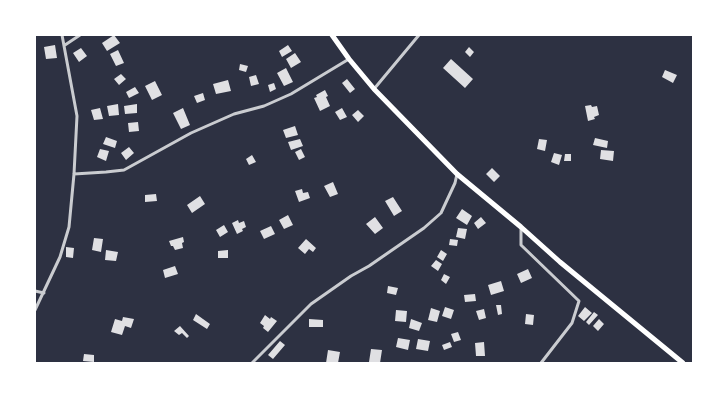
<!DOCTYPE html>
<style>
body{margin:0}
#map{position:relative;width:728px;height:398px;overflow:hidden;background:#2d3142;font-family:"Asap Condensed",sans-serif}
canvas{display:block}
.frame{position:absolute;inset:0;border:36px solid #fff;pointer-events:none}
</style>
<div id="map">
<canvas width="728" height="398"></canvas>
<div class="frame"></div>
</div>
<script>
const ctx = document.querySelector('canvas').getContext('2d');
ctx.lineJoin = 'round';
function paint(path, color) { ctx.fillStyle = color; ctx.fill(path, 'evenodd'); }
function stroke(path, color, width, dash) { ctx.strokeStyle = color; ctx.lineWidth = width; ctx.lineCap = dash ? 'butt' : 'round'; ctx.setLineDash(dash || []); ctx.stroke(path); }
const building = new Path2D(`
 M114,35L120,43L107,51L102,43Z
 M55,45L57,58L46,59L44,47Z
 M288,45L292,51L282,57L279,51Z
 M469,47L474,52L470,57L465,52Z
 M81,48L87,56L79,62L73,53Z
 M118,50L124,63L116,66L110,54Z
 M295,53L301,62L291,68L286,59Z
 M451,59L473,79L465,88L443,68Z
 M240,64L248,66L246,72L239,70Z
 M286,68L293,82L284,86L277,73Z
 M665,70L677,75L673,83L662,77Z
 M121,74L126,79L119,85L114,79Z
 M256,75L259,84L251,86L249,77Z
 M347,79L355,89L350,93L342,83Z
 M228,80L231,91L216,94L213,84Z
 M155,81L162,95L152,100L145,86Z
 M274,83L276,89L270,92L268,85Z
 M135,87L139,93L129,98L126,92Z
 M325,90L328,96L326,97L330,106L320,111L314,98L317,97L316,95Z
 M203,93L205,100L197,103L194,96Z
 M118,104L119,115L109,116L107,106Z
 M137,104V113L125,114L124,106Z
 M591,105L592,107L597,106L599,115L594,117L595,119L588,121L585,106Z
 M100,108L103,119L94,120L91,110Z
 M183,108L190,125L181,129L173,113Z
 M342,108L347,117L340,120L335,112Z
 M358,110L364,116L358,122L352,115Z
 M138,122L139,131L129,132L128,123Z
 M295,126L298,135L286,138L283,130Z
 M106,137L117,141L115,148L103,144Z
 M595,138L608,141L607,148L593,145Z
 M300,139L303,146L291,150L288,142Z
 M539,139L547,140L545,151L537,149Z
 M129,147L134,153L126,160L121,153Z
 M100,149L109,151L106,161L97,157Z
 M301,149L305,157L299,160L295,152Z
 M601,150L614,151L613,161L600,159Z
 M554,153L562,155L559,165L551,162Z
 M565,154H571V161H564Z
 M252,155L256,162L249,165L246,159Z
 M492,168L500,176L494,182L486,174Z
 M333,182L338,194L330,197L324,186Z
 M302,189L303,193L308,192L310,198L299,202L295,191Z
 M156,194L157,201L145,202V195Z
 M200,196L205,204L192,213L187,205Z
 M393,197L402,211L394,216L385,201Z
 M462,209L472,216L467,225L456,218Z
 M288,215L293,225L284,229L279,220Z
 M375,217L383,228L375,234L366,224Z
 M481,217L486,223L478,229L474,223Z
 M238,220L239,223L244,221L246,227L242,229L243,231L237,234L232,223Z
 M224,225L228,232L220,237L216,230Z
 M271,226L275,234L264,239L260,231Z
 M458,228L467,229L465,239L456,237Z
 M183,237L184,242L182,243L183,248L175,250L173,246H171L169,241Z
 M94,238L103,239L101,252L92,250Z
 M306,239L316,248L313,252L309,249L305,254L298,248Z
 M450,239L458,240L457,246L449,245Z
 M66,247L74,248L73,258L66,257Z
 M106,250L118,252L116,261L105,260Z
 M228,250V258H218V251Z
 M441,250L447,254L443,261L437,257Z
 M436,260L442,264L438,271L431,266Z
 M175,266L178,274L165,278L163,270Z
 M528,269L532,278L521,283L517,274Z
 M444,274L450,277L446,284L441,280Z
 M501,281L504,291L491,295L488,285Z
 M388,286L398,288L396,295L387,293Z
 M475,294L476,301L465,302L464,295Z
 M496,305H501L502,314L498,315Z
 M445,307L454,310L451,319L442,316Z
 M585,307L592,313L584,321L578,316Z
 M431,308L440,311L437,322L428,320Z
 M484,309L486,318L479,320L476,311Z
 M396,310L407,311L406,322L395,321Z
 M594,312L598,315L589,325L586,322Z
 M196,314L210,324L207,329L193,320Z
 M526,314L534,315L533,325L525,324Z
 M265,315L270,319L271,317L277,321L268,332L263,328L264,326L260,323Z
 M123,317L134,319L131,328L125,326L122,335L111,332L115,319L122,321Z
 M309,319L323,320V327H309Z
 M411,319L422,323L419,331L409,328Z
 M599,319L604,324L598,331L593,326Z
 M180,326L189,336L187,338L182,333L179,335L174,331Z
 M458,332L461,340L454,342L451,334Z
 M398,338L410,340L408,350L396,347Z
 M418,339L430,341L428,351L416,349Z
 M280,341L285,345L273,359L268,355Z
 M450,342L452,347L444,350L442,345Z
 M484,342L485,356H476L475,343Z
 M371,349L382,350L380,363L369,362Z
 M328,350L340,352L338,363H326Z
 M84,354L94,355V362L83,361Z`);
const minor = new Path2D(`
 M65,45L80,35
 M374,89L419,35
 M74,174L106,172L124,170L191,133L234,114L264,106L291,94L349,59
 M521,227V245L579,301L572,323L541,363
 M35,291L44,293
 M35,310L60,257L69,227L74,174L77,116L62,35
 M252,363L311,304L351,276L369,266L424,228L441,213L455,183L457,174`);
const trunk = new Path2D(`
 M332,35L349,59L374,89L457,174L521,227L560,262L683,363`);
paint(building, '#e0e0e3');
stroke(minor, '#caccd0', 3);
stroke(trunk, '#fff', 5);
</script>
